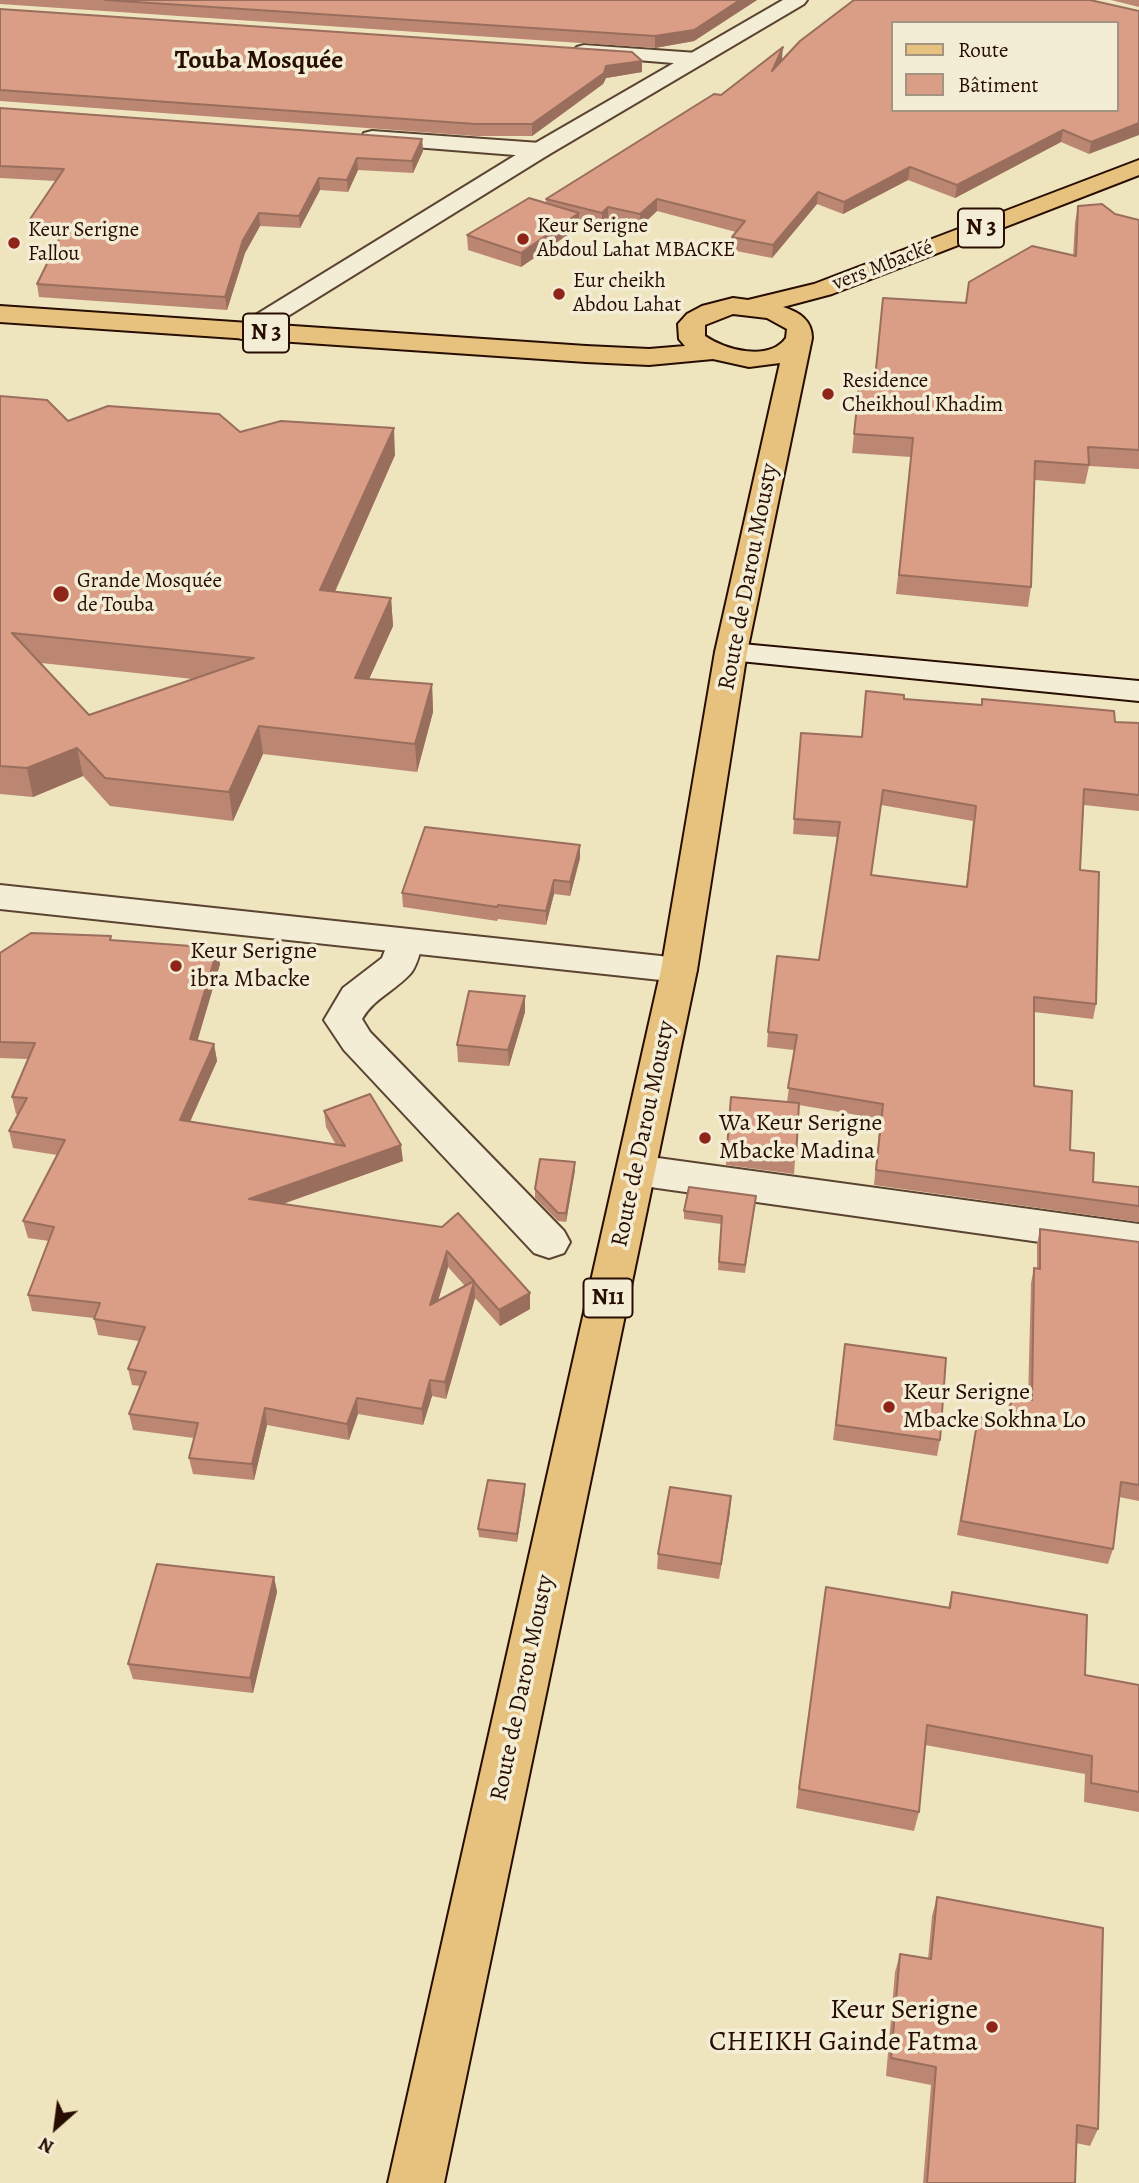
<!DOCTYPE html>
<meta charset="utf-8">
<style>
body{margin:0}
#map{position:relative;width:1139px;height:2183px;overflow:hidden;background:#eee4be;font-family:Alegreya,serif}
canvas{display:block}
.legend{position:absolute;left:891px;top:21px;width:228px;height:91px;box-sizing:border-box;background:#f4edd5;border:2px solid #a29481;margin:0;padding:9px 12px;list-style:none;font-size:21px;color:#280e02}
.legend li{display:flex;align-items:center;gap:14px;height:35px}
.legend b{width:35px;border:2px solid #a29481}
.north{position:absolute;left:21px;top:2092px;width:70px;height:70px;-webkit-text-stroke:5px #f4edd5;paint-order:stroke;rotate:208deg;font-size:19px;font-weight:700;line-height:28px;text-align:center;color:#280e02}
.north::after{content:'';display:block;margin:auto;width:24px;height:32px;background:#280e02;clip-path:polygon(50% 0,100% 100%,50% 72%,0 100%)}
</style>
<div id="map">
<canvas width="1139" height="2183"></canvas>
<ul class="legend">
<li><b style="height:9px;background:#e7c27f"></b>Route</li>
<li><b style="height:19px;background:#da9d85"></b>Bâtiment</li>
</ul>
<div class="north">N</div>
</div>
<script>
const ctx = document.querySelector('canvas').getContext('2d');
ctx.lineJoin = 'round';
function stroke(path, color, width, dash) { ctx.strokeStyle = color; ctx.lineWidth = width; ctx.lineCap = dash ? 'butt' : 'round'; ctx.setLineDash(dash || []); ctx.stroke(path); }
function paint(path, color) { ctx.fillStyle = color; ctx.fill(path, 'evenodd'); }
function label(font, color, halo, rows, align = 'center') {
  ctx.font = font + ' Alegreya,serif'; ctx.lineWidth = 7; ctx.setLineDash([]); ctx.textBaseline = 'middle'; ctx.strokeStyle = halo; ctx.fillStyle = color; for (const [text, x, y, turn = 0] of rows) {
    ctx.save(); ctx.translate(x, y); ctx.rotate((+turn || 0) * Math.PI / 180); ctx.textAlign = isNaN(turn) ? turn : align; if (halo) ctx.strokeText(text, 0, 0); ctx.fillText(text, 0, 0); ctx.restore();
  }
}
const minor = new Path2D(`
 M584,45L697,53L704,55L708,59L704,63L697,65L577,55L573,51L577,47Z
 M372,131L540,143L548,145L551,150L548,155L540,157L364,143L361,138L364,133Z
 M405,929L418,932L423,941C420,951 418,964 411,973C395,991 374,998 362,1019L370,1032L564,1231L570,1242L564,1253L549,1258L534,1253L344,1050L324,1020L343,988L382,958L392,932Z
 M636,1155L1139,1224V1256L636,1185L622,1180L616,1170L622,1160Z`);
const tertiary = new Path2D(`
 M783,0H807L804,4L548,155L254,337L245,340L236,337L232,332L236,327L532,145Z
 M0,885L679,958L692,961L697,970L692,979L679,982L0,909Z`);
const secondary = new Path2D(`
 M731,643L1139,681V701L720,659L715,652L720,645Z`);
const primary = new Path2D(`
 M1139,160V175L832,294L783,307C799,312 812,320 812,338L747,652L697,970L444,2183H388L661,970L715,652L780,363L749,367L713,359L649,365L586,362L0,322V306L586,346L649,349L685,346L679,339L678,324L687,314L702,306L733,298L748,300L814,284ZM733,314L767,318L787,329L786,338C769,362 725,350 705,336V325Z`);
const wall = new Path2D(`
 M0,0H757L694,41L655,48L0,4Z
 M1111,0H1139V7Z
 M0,9L642,72L606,78L603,84L532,136H475L0,101Z
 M1139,11L1089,154L1061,142L955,198L908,180L843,214L817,204L772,258L731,250L732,237L736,232L657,211L640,227L608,220L602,225L579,219V227L521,267L468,250L467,235L546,203V199L782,59L781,61Z
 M0,108L422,139L423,151L413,173L358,170L348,192L320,190L300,228L260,226L245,253L227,310L39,297L37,284L60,237L30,235L28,222L56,181L0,178Z
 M1078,206L1139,220V469L1089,466L1085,484L1035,480L1031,587L1028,607L896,594L911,457L852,453L859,387L874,389L966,303L1073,256L1075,223Z
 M0,396L68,421L240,432L395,455L335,592L391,598L393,626L369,679L432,684L433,712L417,772L263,754L233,821L110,806L83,776L33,797L0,794ZM41,663L193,679L89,715Z
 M904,699L981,705L982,699L1115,722L1139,723V811L1084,805L1080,870L1096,1004L1093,1019L1034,1012V1086L1070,1150L1093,1182L1139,1187V1222L874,1185L880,1119L799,1105L794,1174L726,1165L731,1097L787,1102L794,1050L767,1047L768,1032L819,960L837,837L793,834L801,733L861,737ZM881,805L973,821L966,887L871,875Z
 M580,845V858L570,896L554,894L546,925L498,919L497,921L403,907L402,893Z
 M112,940L220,964L197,1041L214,1044L217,1061L190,1122L336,1145L326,1127L324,1111L403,1161L283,1204L442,1227L530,1293V1309L500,1326L475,1298L446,1399L432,1396L423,1425L358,1414L349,1440L267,1425L254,1480L193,1474L189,1458L194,1438L133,1430L129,1414L140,1386L132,1385L128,1369L139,1341L98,1335L94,1318L32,1311L28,1295L49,1241L28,1238L23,1221L57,1155L13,1148L9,1131L18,1114H16L12,1097L28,1059L0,1058V953ZM448,1267L465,1286L438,1301Z
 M525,996V1012L509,1066L458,1062L457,1045Z
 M575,1170L566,1222L558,1221L535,1198V1189Z
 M756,1196L745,1273L718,1270L721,1224L684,1219V1211Z
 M1040,1229L1139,1242V1501L1119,1497L1113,1549L1108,1564L957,1535L978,1417L1003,1420L1028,1400L1031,1283L1034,1268L1037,1269V1244Z
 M843,1360L940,1440L937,1456L833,1440Z
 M525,1492L517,1542L479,1537L478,1529Z
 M730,1512L719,1579L657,1569L658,1554Z
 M274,1577L277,1592L253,1693L133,1679L128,1664Z
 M952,1592L1085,1675L1139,1685V1812L1084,1802L1085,1774L925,1745L919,1812L914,1831L796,1808L823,1607L948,1608Z
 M937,1897L1098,2129L1090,2146L1076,2143L1075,2183H923L931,2085L886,2076L895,1972L900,1954L928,1959L932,1916Z`);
const shadedWall = new Path2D(`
 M740,0H757L694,41L655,48V36Z
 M783,47L782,59L771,83L772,71Z
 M642,61V72L606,78L603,84L532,136V124L606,66Z
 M1139,123V135L1089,154L1091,142Z
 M1063,130L1061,142L955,198L957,185Z
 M422,139L423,151L413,173L412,161Z
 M357,158L358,170L348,192L347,180Z
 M910,167L908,180L843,214L844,202Z
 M319,178L320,190L300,228L299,216Z
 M818,192L817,204L772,258L773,245Z
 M657,199V211L640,227V214Z
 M608,207V220L602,225V213Z
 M259,213L260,226L245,253L227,310L225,297L243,240Z
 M579,213V227L521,267V253Z
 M394,428L395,455L323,618L320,590Z
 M391,598L393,626L357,706L355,678Z
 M432,684L433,712L417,772L415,744Z
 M259,726L263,754L233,821L229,792Z
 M77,748L83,776L33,797L27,768Z
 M580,845V858L570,896V882Z
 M554,880V894L546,925V911Z
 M218,948L220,964L193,1056L190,1039Z
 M525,996V1012L509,1066L508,1050Z
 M214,1044L217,1061L183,1137L180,1120Z
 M401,1145L403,1161L251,1215L249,1199Z
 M575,1162V1170L566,1222V1213Z
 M447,1251L448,1267L432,1321L430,1305Z
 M474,1282L475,1298L446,1399L445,1382Z
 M530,1293V1309L500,1326L499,1310Z
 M430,1380L432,1396L423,1425L422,1409Z
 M357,1398L358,1414L349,1440L347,1424Z
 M265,1408L267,1425L254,1480L252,1464Z
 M525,1484V1492L517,1542V1534Z
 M731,1496L730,1512L719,1579L721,1564Z
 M274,1577L277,1592L253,1693L250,1678Z`);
const building = new Path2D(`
 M105,0H740L694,30L655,36Z
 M854,0H1090L1139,11V123L1091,142L1063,130L957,185L910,167L844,202L818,192L773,245L732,237L745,221L657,199L640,214L608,207L602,213L546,199L714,94L721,95L783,47L772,71L800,41ZM892,23H1116V110H892Z
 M0,9L632,52L642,61L606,66L604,73L532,124H475L0,90Z
 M0,108L422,139L412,161L357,158L347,180L319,178L299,216L259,213L243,240L225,297L37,284L66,225L28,222L64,169L0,166Z
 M529,198L579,213L521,253L467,235Z
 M1102,204L1115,214L1139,220V450L1088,447L1089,465L1035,461L1031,587L899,575L913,438L854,434L859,387L874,389L883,298L966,303L969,282L1032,246L1076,256L1078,206Z
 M0,396L47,400L68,421L108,406L219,414L240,432L281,421L394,428L320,590L391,598L355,678L432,684L415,744L259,726L229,792L105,778L77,748L27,768L0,766ZM12,633L254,658L89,715Z
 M866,691L904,695V699L982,705V699L1114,711L1115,722L1139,723V795L1084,789L1080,870L1099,872L1096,1004L1034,997V1086L1072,1091L1070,1150L1094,1153L1093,1182L1139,1187V1206L876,1170L883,1104L788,1088L797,1035L768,1032L777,956L819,960L840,822L794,819L801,733L862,737ZM883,790L976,806L967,887L871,875Z
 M425,827L580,845L570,882L554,880L546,911L498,905L497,907L402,893Z
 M31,933L111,936L110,940L218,948L190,1039L214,1044L180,1120L345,1146L324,1111L370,1094L401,1145L249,1199L442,1227L458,1213L530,1293L499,1310L474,1282L445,1382L430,1380L422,1409L357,1398L347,1424L265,1408L252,1464L189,1458L198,1423L129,1414L146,1372L128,1369L145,1327L94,1319L100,1303L28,1295L54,1227L23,1221L65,1140L9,1131L27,1098L12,1097L35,1043L0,1042V953ZM447,1251L474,1281L430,1305Z
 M469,991L525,996L508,1050L457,1045Z
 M731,1097L799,1103L796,1158L727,1148Z
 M540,1159L575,1162L566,1213H558L535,1189Z
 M689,1187L756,1196L745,1265L719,1262L722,1216L684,1211Z
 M1040,1229L1139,1242V1485L1121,1482L1113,1549L961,1521L978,1417L1003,1420L1013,1399L1032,1400L1034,1268L1040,1269Z
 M845,1344L946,1358L940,1440L836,1425Z
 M488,1480L525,1484L517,1534L478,1529Z
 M670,1487L731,1496L721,1564L658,1554Z
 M157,1564L274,1577L250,1678L128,1664Z
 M826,1587L950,1608L952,1592L1087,1615L1085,1675L1139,1685V1792L1091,1783L1092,1756L927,1725L919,1812L799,1789Z
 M937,1897L1103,1928L1098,2129L1077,2125L1075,2183H927L936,2067L891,2058L900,1954L931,1959Z`);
const markers = [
 [523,239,7,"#8f2418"],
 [14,243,7,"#8f2418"],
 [559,294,7,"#8f2418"],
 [828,394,7,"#8f2418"],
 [61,594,9,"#8f2418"],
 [176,966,7,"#8f2418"],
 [705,1138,7,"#8f2418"],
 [889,1407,7,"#8f2418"],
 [992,2027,7,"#8f2418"]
];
const farPoinames = [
 ["Keur Serigne",537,227],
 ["Abdoul Lahat MBACKE",537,251],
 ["Keur Serigne",28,231],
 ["Fallou",28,255],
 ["Eur cheikh",573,282],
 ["Abdou Lahat",573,306],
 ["Residence",842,382],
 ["Cheikhoul Khadim",842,406],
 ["Grande Mosquée",77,582],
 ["de Touba",77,606]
];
const farStreetnames = [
 ["vers Mbacké",883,266,-21]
];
const shields = [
 [981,228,46],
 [266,333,46],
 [608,1298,49]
];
const shieldNames = [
 ["N 3",981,228],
 ["N 3",266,333],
 ["N11",608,1298]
];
const streetNames = [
 ["Route de Darou Mousty",749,577,-79],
 ["Route de Darou Mousty",644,1134,-78],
 ["Route de Darou Mousty",523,1688,-78]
];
const poiNames = [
 ["Keur Serigne",190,952],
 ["ibra Mbacke",190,980],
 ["Wa Keur Serigne",719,1124],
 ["Mbacke Madina",719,1152],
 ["Keur Serigne",903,1393],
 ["Mbacke Sokhna Lo",903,1421]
];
const farDistrictnames = [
 ["Touba Mosquée",259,62]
];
const nearPoinames = [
 ["Keur Serigne",978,2011],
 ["CHEIKH Gainde Fatma",978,2043]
];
stroke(minor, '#5a4431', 4);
stroke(tertiary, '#5a4431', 4);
stroke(secondary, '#280e02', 4);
stroke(primary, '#280e02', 4);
paint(minor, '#f4edd5');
paint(tertiary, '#f4edd5');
paint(secondary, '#f4edd5');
paint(primary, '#e7c27f');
paint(wall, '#bb8772');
paint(shadedWall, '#996e5d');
paint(building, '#da9d85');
stroke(building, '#996e5d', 2);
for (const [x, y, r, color] of markers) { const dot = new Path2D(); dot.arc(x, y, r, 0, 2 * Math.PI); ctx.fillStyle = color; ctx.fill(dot); stroke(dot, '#f4edd5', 2.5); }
label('21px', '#280e02', '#f4edd5', farPoinames, 'left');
label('21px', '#280e02', '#f4edd5', farStreetnames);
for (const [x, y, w] of shields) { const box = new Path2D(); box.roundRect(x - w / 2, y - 19.5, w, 39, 5); ctx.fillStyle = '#f4edd5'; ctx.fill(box); stroke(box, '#280e02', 2); }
label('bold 23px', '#280e02', null, shieldNames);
label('24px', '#280e02', '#f4edd5', streetNames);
label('24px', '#280e02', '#f4edd5', poiNames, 'left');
label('bold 26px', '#280e02', '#f4edd5', farDistrictnames);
label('28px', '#280e02', '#f4edd5', nearPoinames, 'right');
</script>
